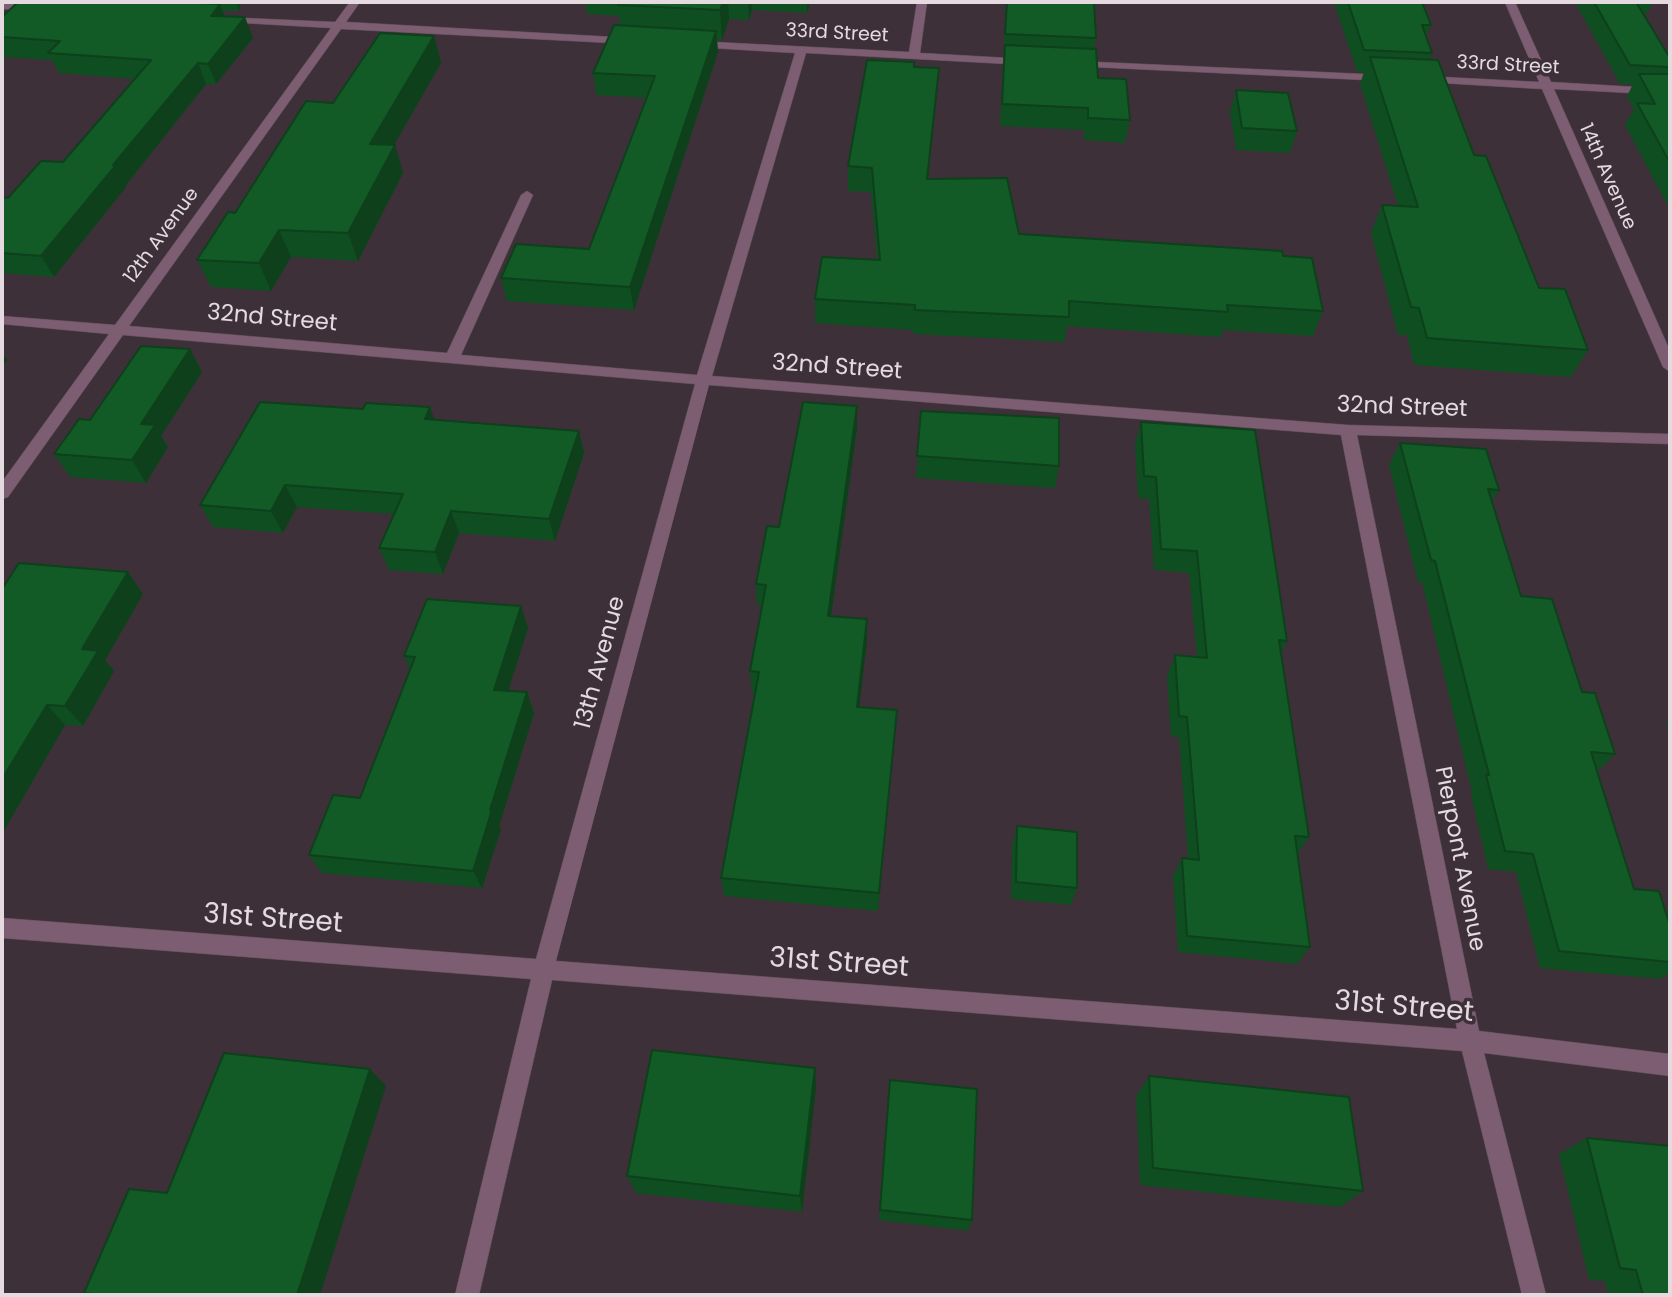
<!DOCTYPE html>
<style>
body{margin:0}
#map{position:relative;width:1672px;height:1297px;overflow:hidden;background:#3e3039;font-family:Poppins,sans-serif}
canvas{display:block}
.frame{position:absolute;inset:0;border:4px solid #e4dae0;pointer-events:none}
</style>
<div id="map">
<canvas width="1672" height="1297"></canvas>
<div class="frame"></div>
</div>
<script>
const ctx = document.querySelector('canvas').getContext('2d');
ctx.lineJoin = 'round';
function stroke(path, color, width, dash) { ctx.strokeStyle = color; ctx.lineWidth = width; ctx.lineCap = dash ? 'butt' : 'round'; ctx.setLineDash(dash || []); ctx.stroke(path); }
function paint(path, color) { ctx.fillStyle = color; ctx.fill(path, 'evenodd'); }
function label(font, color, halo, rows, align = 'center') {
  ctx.font = font + ' Poppins,sans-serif'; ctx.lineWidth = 7; ctx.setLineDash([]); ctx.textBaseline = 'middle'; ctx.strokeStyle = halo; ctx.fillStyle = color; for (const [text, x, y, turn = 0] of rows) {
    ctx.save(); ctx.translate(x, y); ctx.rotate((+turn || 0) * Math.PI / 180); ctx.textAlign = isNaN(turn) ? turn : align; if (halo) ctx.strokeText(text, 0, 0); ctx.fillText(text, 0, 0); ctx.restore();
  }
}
const minor = new Path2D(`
 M350,2H360L346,22L631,38L636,41L631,44L341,29L129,326L447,353L521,195L527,191L533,195L461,355L697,375L795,53L694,47L689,44L694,41L909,52L917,2H927L920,53L1026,59L1032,62L1026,65L806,53L712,376L1348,425L1670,434V444L1357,435L1479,1031L1670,1054V1076L1484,1053L1546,1295H1522L1462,1051L552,980L479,1295H455L531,979L2,938V918L536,959L695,384L123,335L8,497L2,499V482L109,334L2,324V316L115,325L331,28L225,22L221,21V17L335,22ZM709,385L1341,435L1457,1029L556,961Z
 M1505,2H1515L1551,82L1670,89V95L1554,89L1670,351V372L1663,367L1542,89L1424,82L1418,79L1424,76L1539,82Z
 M2,3L37,5L42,8L37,11L2,9Z
 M1075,61L1386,75L1392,78L1386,81L1071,66V62Z`);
const wall = new Path2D(`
 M18,2H240L239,11H223L225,16L253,38L216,84H206L126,185V187L54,277L2,273V197L8,198L63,162L135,79L59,73L52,60L2,57V17Z
 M585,2H810L807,13L752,10L749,20L729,19L722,40H717L718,52L634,310L507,301L501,278L589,249L647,98L596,95L593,73L620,25L619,16L587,14Z
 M1006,2H1094L1096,38L1094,49L1098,78L1130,120L1125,143L1084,140V130L1000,126Z
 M1334,2H1422L1431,25L1426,37L1432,53L1429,60L1474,155L1539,288L1588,350L1571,377L1414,365L1407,335H1398L1371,233L1382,205L1398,206L1360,84L1364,72H1357Z
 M1575,2H1653L1645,16L1670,58V210L1625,125L1634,109L1627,96L1633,84H1620Z
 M434,36L441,63L394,145L403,173L358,261L291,257L271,291L211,287L197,260L235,213L333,103Z
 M914,67L937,92L928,179L1019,234L1283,256L1323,311L1313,336L1223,330L1221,337L1067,326L1064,342L913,334V330L815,323V299L877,260L871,192L848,191V166Z
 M1236,90L1297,131L1290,153L1236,150L1230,112Z
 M190,349L202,372L161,436L168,447L146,483L70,477L54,454L90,420Z
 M921,411L1059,466L1055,488L916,478Z
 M435,420L579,431L584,453L555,541L459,533L443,574L389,570L379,548L394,514L297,507L283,533L213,527L200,505Z
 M1141,422L1287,641L1281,653L1309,837L1297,855L1310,947L1297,964L1178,952L1173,876L1182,858L1188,859L1179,737L1171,736L1167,676L1175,655L1197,657L1189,573L1154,570L1149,499L1138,498L1135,444Z
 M857,428L831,616L867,640L859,707L897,710L878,911L724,896L721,878L756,692H752L750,671L762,605H757L756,584L779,527Z
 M1400,443L1499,490L1492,501L1521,596L1582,692L1615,754L1597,772L1634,889L1670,926V972L1660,979L1540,968L1516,872L1488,869L1471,794L1472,792L1422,582H1418L1389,465Z
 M128,572L143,594L105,660L114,671L83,726L65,725L2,834V589Z
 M521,606L528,628L508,691L527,692L534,713L499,826L501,829L482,888L322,873L309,855L360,798L410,669L404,656Z
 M1670,718V731L1666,722Z
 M1017,826L1077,888L1071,905L1011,899L1012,845Z
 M1149,1076L1363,1191L1340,1207L1140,1185L1136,1096Z
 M816,1088L802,1212L636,1193L627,1176Z
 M889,1094L972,1220L968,1231L879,1220Z
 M1587,1138L1670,1295H1608L1605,1281L1589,1280L1559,1154Z`);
const shadedWall = new Path2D(`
 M236,2H240L239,11Z
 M723,2H728L729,19L722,40L720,10Z
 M748,2H751L752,10L749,20Z
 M807,2H810L807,13Z
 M220,4L228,25L211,16Z
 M245,17L253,38L216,84L208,64Z
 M716,31L718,52L634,310L630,287Z
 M434,36L441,63L379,171L370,144Z
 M198,63L206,84L126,185V187L54,277L41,256L113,165Z
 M939,68L937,92L925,204L927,179Z
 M395,145L403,173L358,261L348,233Z
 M279,230L291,257L271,291L259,263Z
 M190,349L202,372L161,436L168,447L146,483L132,460L141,424Z
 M2,353L7,360L2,367Z
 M857,406V428L828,637V616Z
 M430,407L438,430L425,419Z
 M579,431L584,453L555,541L549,519Z
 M285,485L297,507L283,533L271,511Z
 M451,511L459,533L443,574L435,552Z
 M128,572L143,594L105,660L114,671L83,726L65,706L82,649Z
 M521,606L528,628L502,710L494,690Z
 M867,619V640L857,727V707Z
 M527,692L534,713L499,826L501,829L482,888L473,871L490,810Z
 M47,705L65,725L2,834V779Z
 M815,1068L816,1088L802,1212L800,1196Z
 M370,1069L386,1086L320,1295H297Z`);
const building = new Path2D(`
 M18,2H174L220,4L211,16L245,17L208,64L198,63L113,165H116L41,256L2,253V197L8,198L41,161L63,162L151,60L48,53L60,41L2,37V17Z
 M619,2H723L720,10L618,5Z
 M1007,2H1094L1096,38L1005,34Z
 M1348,2H1422L1431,25H1422L1432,53L1364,50Z
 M1594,2H1636L1670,58V67L1630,65Z
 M614,25L716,31L630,287L501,278L516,244L589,249L655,76L593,73Z
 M380,33L434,36L370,144L395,145L348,233L279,230L259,263L197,260L228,212L235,213L306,101L333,103Z
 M1005,45L1096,49L1098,78L1126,79L1130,120L1088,118V108L1002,104Z
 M1370,57L1438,60L1474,155L1486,156L1539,288L1565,289L1588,350L1427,338L1419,308L1411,307L1382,205L1418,207Z
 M867,60L914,62V67L939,68L927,179L1007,178L1019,234L1282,251L1283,256L1312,258L1323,311L1227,305L1228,312L1069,301V317L915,310V305L815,299L822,257L880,260L872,168L848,166Z
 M1639,74H1670V163L1637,103L1655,104Z
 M1236,90L1288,93L1297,131L1242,128Z
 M141,346L190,349L141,424L155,425L132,460L54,454L79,419L90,420Z
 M260,402L363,409L366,403L430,407L425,419L579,431L549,519L451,511L435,552L379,548L403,494L285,485L271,511L200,505Z
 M803,402L857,406L828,616L867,619L857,707L897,710L879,893L721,878L759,672L750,671L766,585L756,584L767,526L779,527Z
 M921,411L1059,418V466L917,456Z
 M1141,422L1255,430L1287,641L1279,640L1309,837L1295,836L1310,947L1187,936L1182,858L1199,860L1187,717L1179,716L1175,655L1207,658L1197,551L1161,549L1156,477L1144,476Z
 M1400,443L1486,449L1499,490L1488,489L1521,596L1552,599L1582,692L1595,693L1615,754L1591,752L1634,889L1659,891L1670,926V962L1559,951L1533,854L1505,851L1486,775H1489L1435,561L1431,560Z
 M19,563L128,572L82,649L98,651L65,706L47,705L2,779V589Z
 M427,599L521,606L494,690L527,692L490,810H492L473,871L309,855L333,795L360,798L415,657L404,656Z
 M1017,826L1077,832V888L1016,882Z
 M652,1050L815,1068L800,1196L627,1176Z
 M224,1053L370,1069L297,1295H102L84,1293L129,1189L167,1193Z
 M1149,1076L1349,1097L1363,1191L1153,1168Z
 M890,1080L977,1089L972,1220L880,1210Z
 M1587,1138L1670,1146V1295H1643L1636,1270L1620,1268Z`);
const farStreetnames = [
 ["33rd Street",837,34,3],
 ["33rd Street",1508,66,3],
 ["14th Avenue",1607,177,66],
 ["12th Avenue",162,236,-54]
];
const streetNames = [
 ["32nd Street",272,319,5],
 ["32nd Street",837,368,4],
 ["32nd Street",1402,408,2],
 ["13th Avenue",601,663,-75],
 ["Pierpont Avenue",1459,859,79]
];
const nearStreetnames = [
 ["31st Street",273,920,4],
 ["31st Street",839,964,4],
 ["31st Street",1404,1008,5]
];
stroke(minor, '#5c4f57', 1);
paint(minor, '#7c5d72');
paint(wall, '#0f4e21');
paint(shadedWall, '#0d401b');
paint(building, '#125b26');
stroke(building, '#0d401b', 2);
label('19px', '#e4dae0', '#3e3039', farStreetnames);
label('23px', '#e4dae0', '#3e3039', streetNames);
label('28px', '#e4dae0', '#3e3039', nearStreetnames);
</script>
